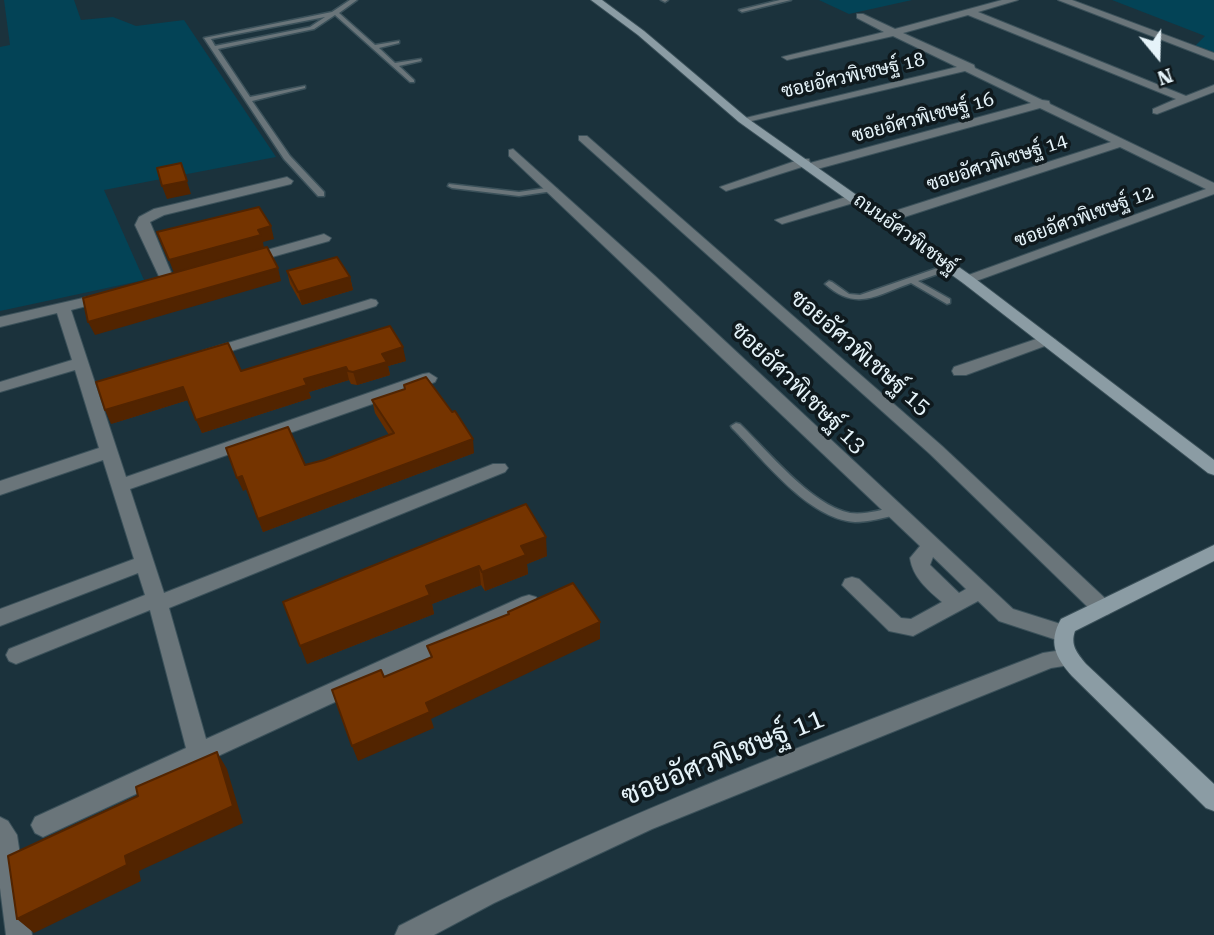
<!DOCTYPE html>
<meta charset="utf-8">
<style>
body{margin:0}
#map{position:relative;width:1214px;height:935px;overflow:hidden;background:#1b323c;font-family:"Roboto Serif",serif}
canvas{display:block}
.north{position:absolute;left:1123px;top:21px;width:70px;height:70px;-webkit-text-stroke:5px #0f191d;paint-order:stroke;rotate:161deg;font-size:19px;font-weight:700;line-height:28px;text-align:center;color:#e5f3f9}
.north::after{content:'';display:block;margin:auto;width:24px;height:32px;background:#e5f3f9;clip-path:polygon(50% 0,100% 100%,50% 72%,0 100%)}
</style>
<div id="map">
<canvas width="1214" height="935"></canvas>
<div class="north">N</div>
</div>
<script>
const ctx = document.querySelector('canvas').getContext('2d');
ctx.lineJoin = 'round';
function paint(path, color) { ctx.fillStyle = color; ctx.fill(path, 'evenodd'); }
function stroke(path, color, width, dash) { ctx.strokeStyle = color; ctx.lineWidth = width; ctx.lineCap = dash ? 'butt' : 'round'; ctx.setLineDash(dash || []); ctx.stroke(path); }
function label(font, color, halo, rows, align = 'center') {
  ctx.font = font + ' "Roboto Serif",Sarabun,serif'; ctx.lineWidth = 7; ctx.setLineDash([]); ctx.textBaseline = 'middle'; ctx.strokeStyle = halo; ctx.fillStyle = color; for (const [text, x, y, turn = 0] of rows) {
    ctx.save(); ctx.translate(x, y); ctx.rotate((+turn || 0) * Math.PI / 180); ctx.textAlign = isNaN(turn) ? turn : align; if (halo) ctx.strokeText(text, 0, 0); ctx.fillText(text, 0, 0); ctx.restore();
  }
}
const green = new Path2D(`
 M4,0H74L81,20L113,17L136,26L184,20L276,157L104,190L144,280L0,311V47L10,45Z
 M819,0H912L849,14Z
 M1112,0H1214V53L1195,46L1205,36Z`);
const lane = new Path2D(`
 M350,0H357L339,13L375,45L399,41V43L379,48L395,63L421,59V61L399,66L414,80V82H410L335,15L314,29L218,49L250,97L305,86V88L252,101L290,156L324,192V196H318L284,159L204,38L332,12ZM325,17L310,27L215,46L211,39Z
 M661,0H668L665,2Z
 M780,0H791L742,12L739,10Z
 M449,184L519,192L553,187L557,189L553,191L519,196L452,188L448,186Z
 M949,264L952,265V269L918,281L950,299V303L947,304L911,283C877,295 856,312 825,284L829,281L832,282L849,294L860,295Z
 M736,423L740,424C768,451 811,505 850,513C865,515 880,510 894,507L898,508L899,511L898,514C884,518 869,522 855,522C808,519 764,460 732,428L731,426Z`);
const street = new Path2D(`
 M1002,0H1018L978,12L1186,96L1214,85V92L1157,114L1153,113V109L1176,99L968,15L903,33L974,65L975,68L1042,100L1049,101L1050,104L1214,183V194L968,284L963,283V277L1206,189L1120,147L889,222H879V216L1111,142L1040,108L810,171L805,166L726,191L720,187L801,159H809L810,163L1031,103L965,71L743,123L737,120L957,67L893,36L787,60L782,57L884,32L857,18V14H863L895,29Z
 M1058,0H1072L1214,53V60Z
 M579,136H587L942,446L1109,602L1112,608L1109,614L1102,616L1095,614L930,454L579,140Z
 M513,149L655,276L1013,609L1070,627L1073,633L1070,639L1063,642L999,621L978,601L913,636L889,631L842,585L845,579L852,577L859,579L901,618L911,619L942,602C928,590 913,578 910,558L920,546L509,156V150ZM933,557L966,589L959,593L930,565Z
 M287,177L293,181L291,184L164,215L150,222L175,282L168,286L163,285L135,225L139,217L154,209Z
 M855,194L860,195V201L782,224L775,220Z
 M324,234L331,238L329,241L247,264L240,260L242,257Z
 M105,293L110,294L112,297L110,300L71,310L126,477L423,374L429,373L437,378L435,382L130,489L164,593L493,464H505L508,468L505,472L169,608L206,739L522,597L529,595L536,597L539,603L536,609L43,837L35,833L31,825L35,817L186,748L150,610L16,664L9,661L6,655L9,649L145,595L138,573L0,626V609L134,559L103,460L0,495V481L99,448L75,370L0,392V382L72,360L57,313L0,327V317Z
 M371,299L376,300L378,303L376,306L212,357L207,359L199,354L202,351Z
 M1048,335L1056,340L1053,343L966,375H954L952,371L954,367Z
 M1069,649L1076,652L1079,658L1076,664L1051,668L652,829L494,903L434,935H395L399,926C607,818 825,737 1043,653Z
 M0,817L8,821L17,835L32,935H6L0,888Z`);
const secondary = new Path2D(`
 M591,0H602L644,31L747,118L973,277L1214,460V475L1208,473L963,283L739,122L638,35Z
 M1214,545V561L1075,631C1070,645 1077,653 1086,664L1214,784V811L1206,808L1072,676C1055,657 1048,642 1061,619Z`);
const wall = new Path2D(`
 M287,271L350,277L353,290L302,305L290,284Z
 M406,361L388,366L390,375L357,385L351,384L349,380L309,392L311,398L202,433L188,400L111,424L241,371Z
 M372,400L474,453L263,532L247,489L243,491L305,465L324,460L389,435L375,413Z
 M526,504L547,556L527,564L528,574L485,591L481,585L432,604L434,614L307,664Z`);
const shadedWall = new Path2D(`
 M181,163L191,194L167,199L162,186Z
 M271,226L274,239L263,242L264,248L174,273L169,260Z
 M278,268L281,281L95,335L88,322Z
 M350,277L353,290L302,305L298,292Z
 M403,347L406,361L388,366L390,375L357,385L353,372L382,354Z
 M346,367L349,380L309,392L311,398L202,433L196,420L304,379Z
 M183,387L188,400L111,424L105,410Z
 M473,439L474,453L263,532L258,519Z
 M242,476L247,489L243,491L237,478Z
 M546,537L547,556L527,564L528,574L485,591L482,572L521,546Z
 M479,566L481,585L432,604L434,614L307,664L300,646L426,586Z
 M600,622V639L431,719L434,728L358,761L352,746L426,703Z
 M217,752L227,769L243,823L139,871L141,881L34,933L17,919L125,856Z`);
const building = new Path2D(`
 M181,163L187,181L162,186L157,168Z
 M259,207L271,226L258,230L261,235L169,260L157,232Z
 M267,247L278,268L88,322L83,298Z
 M337,257L350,277L298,292L287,271Z
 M390,326L403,347L382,354L387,362L353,372L348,371L346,367L304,379L307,385L196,420L183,387L105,410L96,382L228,343L241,371Z
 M426,377L452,412L455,411L473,439L258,519L242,476L237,478L226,448L288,427L305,465L324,460L394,433L372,400L405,389L404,385Z
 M526,504L546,537L521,546L526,555L482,572L479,566L426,586L430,595L300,646L283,602Z
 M573,583L600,622L426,703L430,712L352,746L332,690L381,670L384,677L432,657L427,646L509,614L508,612Z
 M217,752L233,806L125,856L127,865L17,919L8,856L138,796L136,787Z`);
const farStreetnames = [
 ["ซอยอัศวพิเชษฐ์ 18",853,76,-13],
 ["ซอยอัศวพิเชษฐ์ 16",923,118,-15],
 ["ซอยอัศวพิเชษฐ์ 14",997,163,-18],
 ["ซอยอัศวพิเชษฐ์ 12",1084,217,-20],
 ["ถนนอัศวพิเชษฐ์",905,234,36]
];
const streetNames = [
 ["ซอยอัศวพิเชษฐ์ 15",860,353,41],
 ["ซอยอัศวพิเชษฐ์ 13",798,388,44]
];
const nearStreetnames = [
 ["ซอยอัศวพิเชษฐ์ 11",723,758,-22]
];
paint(green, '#034356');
stroke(lane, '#3b515a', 3);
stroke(street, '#3b515a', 2);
stroke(secondary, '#3b515a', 2);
paint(lane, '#6a757a');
paint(street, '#6a757a');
paint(secondary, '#8b9ca4');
paint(wall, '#652d00');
paint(shadedWall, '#522400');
paint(building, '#753400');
stroke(building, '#522400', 2);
label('19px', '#e5f3f9', '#0f191d', farStreetnames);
label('23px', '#e5f3f9', '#0f191d', streetNames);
label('28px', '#e5f3f9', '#0f191d', nearStreetnames);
</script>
